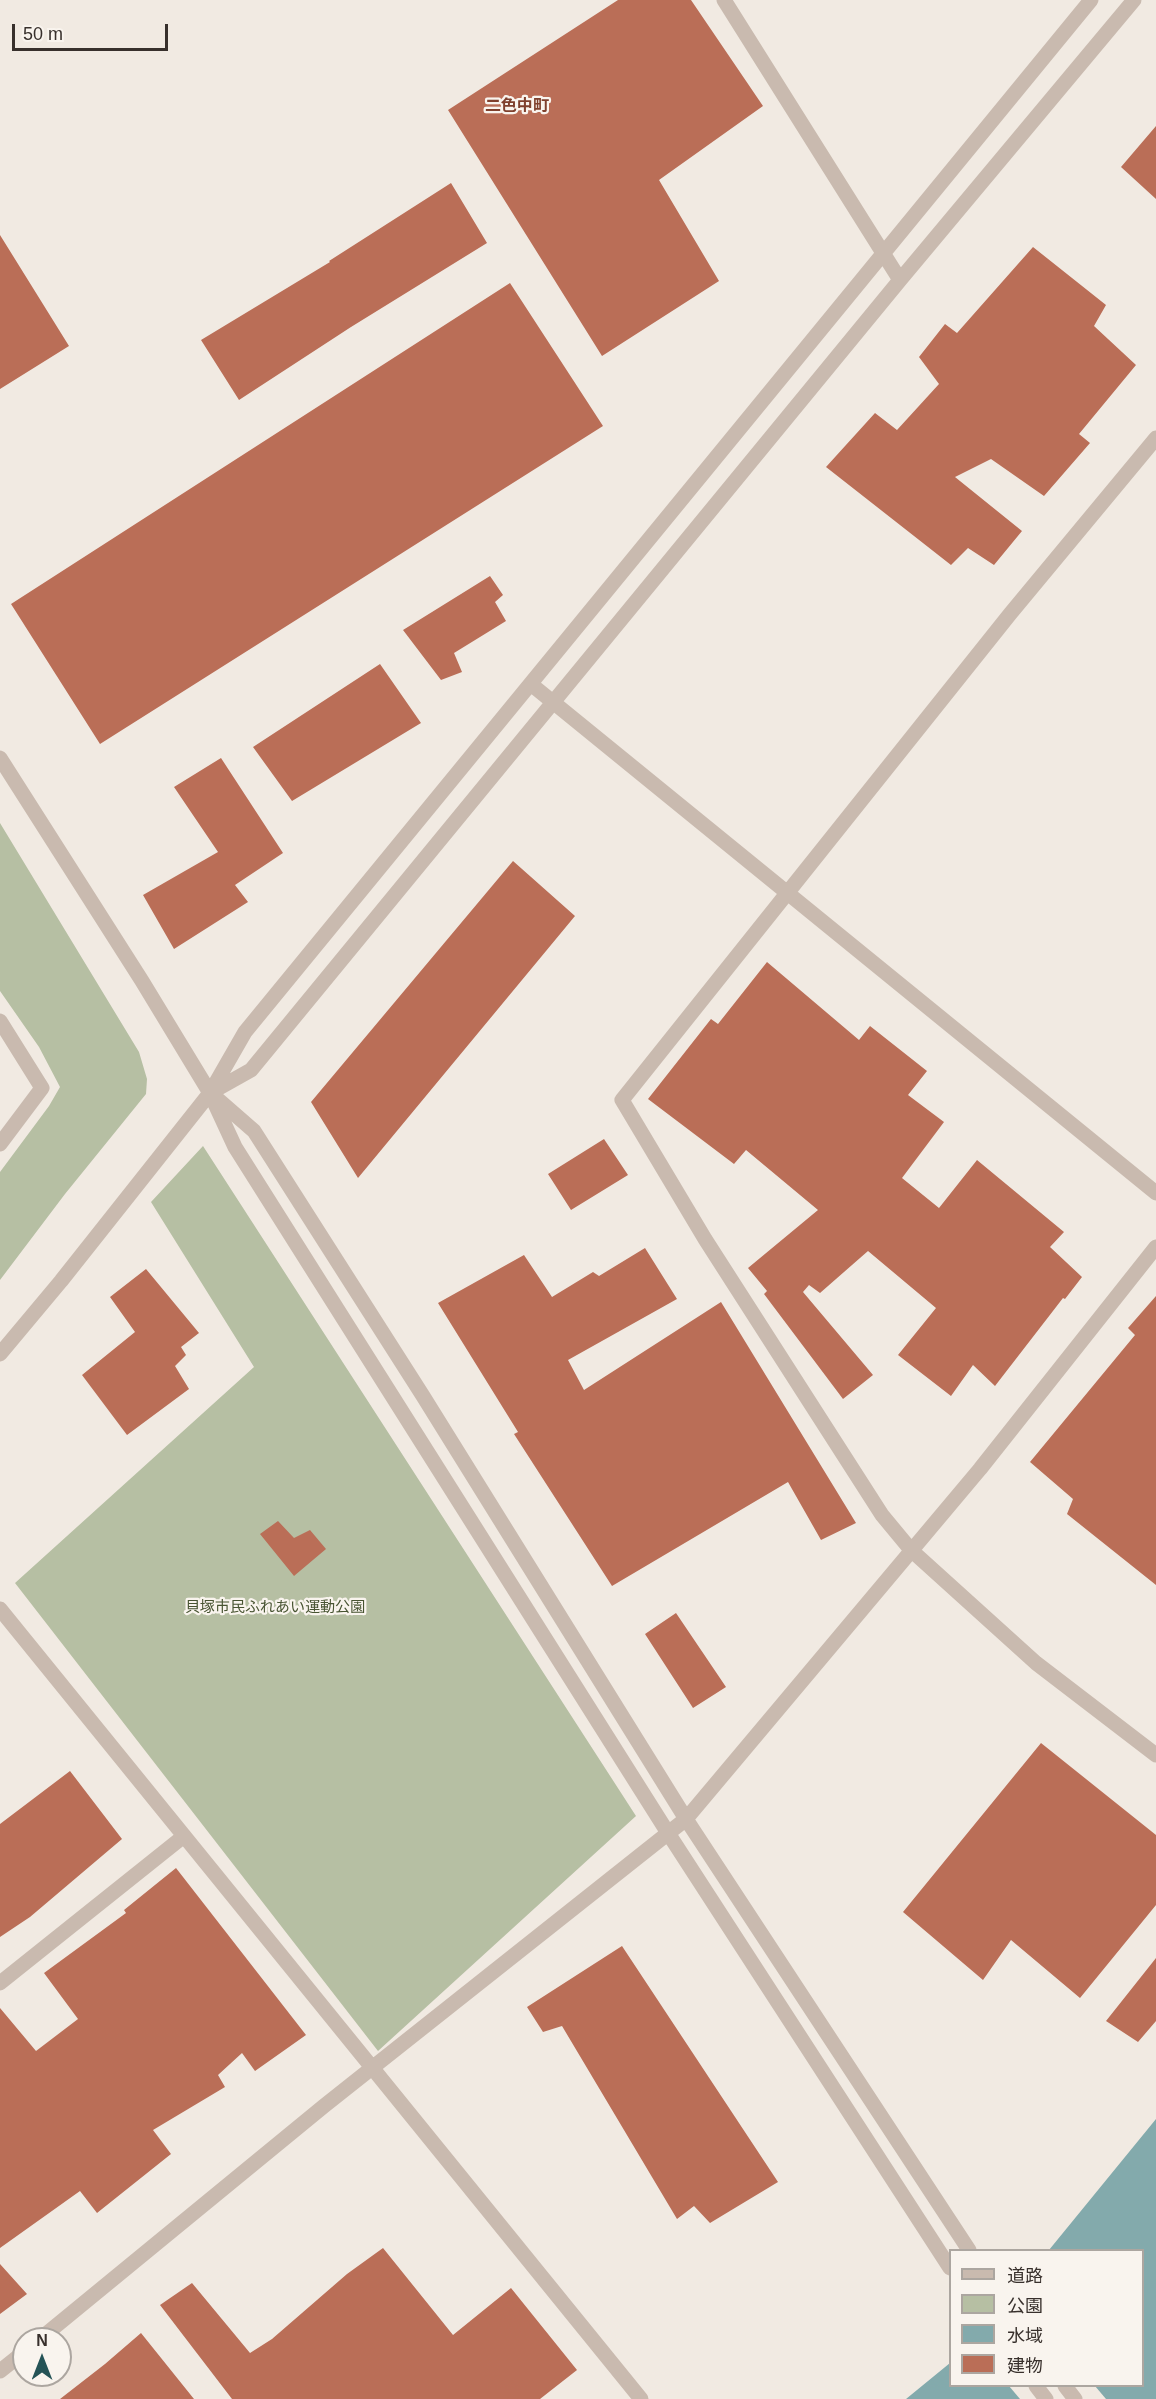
<!DOCTYPE html>
<meta charset="utf-8">
<style>
body{margin:0}
#map{position:relative;width:1156px;height:2399px;overflow:hidden;background:#f1eae2;font-family:Helvetica,"Noto Sans JP",sans-serif}
canvas{display:block}
.legend{position:absolute;left:949px;top:2249px;width:195px;height:138px;box-sizing:border-box;background:#f9f4ee;border:2px solid #aca6a0;margin:0;padding:8px 10px;list-style:none;font-size:18px;color:#38302c}
.legend li{display:flex;align-items:center;gap:12px;height:30px}
.legend b{width:30px;border:2px solid #aca6a0}
.north{position:absolute;left:12px;top:2327px;width:60px;height:60px;box-sizing:border-box;background:#f9f4ee;border:2px solid #aca6a0;border-radius:50%;rotate:0deg;font-size:16px;font-weight:700;line-height:24px;text-align:center;color:#38302c}
.north::after{content:'';display:block;margin:auto;width:21px;height:27px;background:#255356;clip-path:polygon(50% 0,100% 100%,50% 72%,0 100%)}
.scale{position:absolute;left:12px;top:24px;width:156px;height:27px;box-sizing:border-box;border:3px solid #38302c;border-top:0;padding-left:8px;font-size:18px;line-height:21px;white-space:nowrap;color:#38302c;-webkit-text-stroke:4px #f9f4ee;paint-order:stroke}
</style>
<div id="map">
<canvas width="1156" height="2399"></canvas>
<ul class="legend">
<li><b style="height:8px;background:#c9baaf"></b>道路</li>
<li><b style="height:16px;background:#b6bfa3"></b>公園</li>
<li><b style="height:16px;background:#83aaac"></b>水域</li>
<li><b style="height:16px;background:#ba6e57"></b>建物</li>
</ul>
<div class="north">N</div>
<div class="scale">50 m</div>
</div>
<script>
const ctx = document.querySelector('canvas').getContext('2d');
ctx.lineJoin = 'round';
function paint(path, color) { ctx.fillStyle = color; ctx.fill(path, 'evenodd'); }
function stroke(path, color, width, dash) { ctx.strokeStyle = color; ctx.lineWidth = width; ctx.lineCap = dash ? 'butt' : 'round'; ctx.setLineDash(dash || []); ctx.stroke(path); }
function label(font, color, halo, rows, align = 'center') {
  ctx.font = font + ' Helvetica,"Noto Sans JP",sans-serif'; ctx.lineWidth = 4.5; ctx.setLineDash([]); ctx.textBaseline = 'middle'; ctx.strokeStyle = halo; ctx.fillStyle = color; for (const [text, x, y, turn = 0] of rows) {
    ctx.save(); ctx.translate(x, y); ctx.rotate((+turn || 0) * Math.PI / 180); ctx.textAlign = isNaN(turn) ? turn : align; if (halo) ctx.strokeText(text, 0, 0); ctx.fillText(text, 0, 0); ctx.restore();
  }
}
const green = new Path2D(`
 M0,823L139,1052L147,1079L146,1094L65,1194L0,1280V1172L49,1106L60,1087L39,1047L0,991Z
 M203,1146L636,1816L378,2051L15,1583L254,1367L151,1202Z`);
const water = new Path2D(`
 M1156,2119V2399H906L950,2363V2386H1142V2250H1049Z`);
const pier = new Path2D(`
 M1009,2386H1095L1106,2399H1020Z`);
const building = new Path2D(`
 M618,0H691L763,106L659,180L719,281L602,356L448,110Z
 M1156,126V199L1121,167Z
 M451,183L487,243L351,327L239,400L201,340L330,262L329,261Z
 M0,235L69,346L0,389Z
 M1033,247L1106,305L1094,326L1136,365L1079,434L1090,443L1044,496L991,459L955,477L1022,531L994,565L968,548L951,565L826,467L875,413L897,430L939,384L919,357L945,324L957,333Z
 M510,283L603,426L100,744L11,604Z
 M490,576L503,595L495,602L506,621L454,653L462,672L441,680L403,630Z
 M380,664L421,723L292,801L253,747Z
 M221,758L283,853L235,885L248,902L174,949L143,895L218,852L174,787Z
 M513,861L575,916L358,1178L311,1102Z
 M767,962L859,1040L870,1026L927,1071L908,1095L944,1122L902,1178L939,1208L977,1160L1064,1232L1050,1247L1082,1277L1065,1299L1063,1298L995,1386L973,1365L951,1396L898,1355L936,1308L868,1251L820,1293L809,1285L803,1292L873,1375L843,1399L764,1294L767,1291L748,1268L818,1210L746,1150L734,1164L648,1099L711,1019L718,1024Z
 M604,1139L628,1175L571,1210L548,1174Z
 M645,1248L677,1299L568,1360L584,1390L721,1302L856,1523L821,1540L788,1482L612,1586L514,1434L518,1432L438,1303L524,1255L552,1297L593,1272L599,1276Z
 M146,1269L199,1333L181,1347L186,1355L175,1366L189,1389L127,1435L82,1375L135,1332L110,1297Z
 M1156,1296V1585L1067,1514L1073,1499L1030,1462L1135,1335L1128,1328Z
 M278,1521L294,1538L310,1530L326,1549L294,1576L260,1534Z
 M676,1613L726,1687L693,1708L645,1634Z
 M1041,1743L1156,1835V1905L1080,1998L1011,1940L983,1980L903,1912Z
 M70,1771L122,1839L30,1917L0,1937V1824Z
 M176,1868L306,2035L255,2071L242,2053L218,2075L225,2087L153,2130L171,2154L97,2213L80,2191L0,2248V2008L36,2051L78,2019L44,1973L126,1913L124,1910Z
 M622,1946L778,2182L710,2223L694,2206L677,2219L562,2026L543,2032L527,2007Z
 M1156,1958V2021L1138,2042L1106,2021Z
 M383,2248L453,2335L511,2288L577,2370L540,2399H232L160,2305L192,2283L250,2353L272,2339L347,2274Z
 M0,2264L27,2294L0,2314Z
 M141,2333L194,2399H60L105,2364Z`);
const minor = new Path2D(`
 M724,0L900,280
 M1156,438L1010,614L622,1100L705,1239L882,1515L911,1550L1036,1663L1156,1755
 M532,685L1156,1193
 M0,758L142,981L210,1093L235,1147L668,1833L950,2268
 M0,1021L42,1088L0,1144
 M210,1093L251,1070L900,280L1134,0
 M215,1097L254,1131L423,1396L686,1819L969,2250
 M0,1354L61,1281L210,1093L245,1032L1091,0
 M0,1609L641,2399
 M0,1983L184,1836
 M40,2339L324,2106L686,1819L980,1469L1156,1247
 M0,2371L24,2352
 M1036,2386L1046,2399
 M1065,2386L1075,2399`);
const parkNames = [
 ["貝塚市民ふれあい運動公園",275,1608]
];
const neighbourhoodNames = [
 ["二色中町",517,107]
];
paint(green, '#b6bfa3');
paint(water, '#83aaac');
paint(pier, '#f1eae2');
paint(building, '#ba6e57');
stroke(minor, '#c9baaf', 15);
label('15px', '#485432', '#f9f4ee', parkNames);
label('bold 16px', '#7f402d', '#f9f4ee', neighbourhoodNames);
</script>
